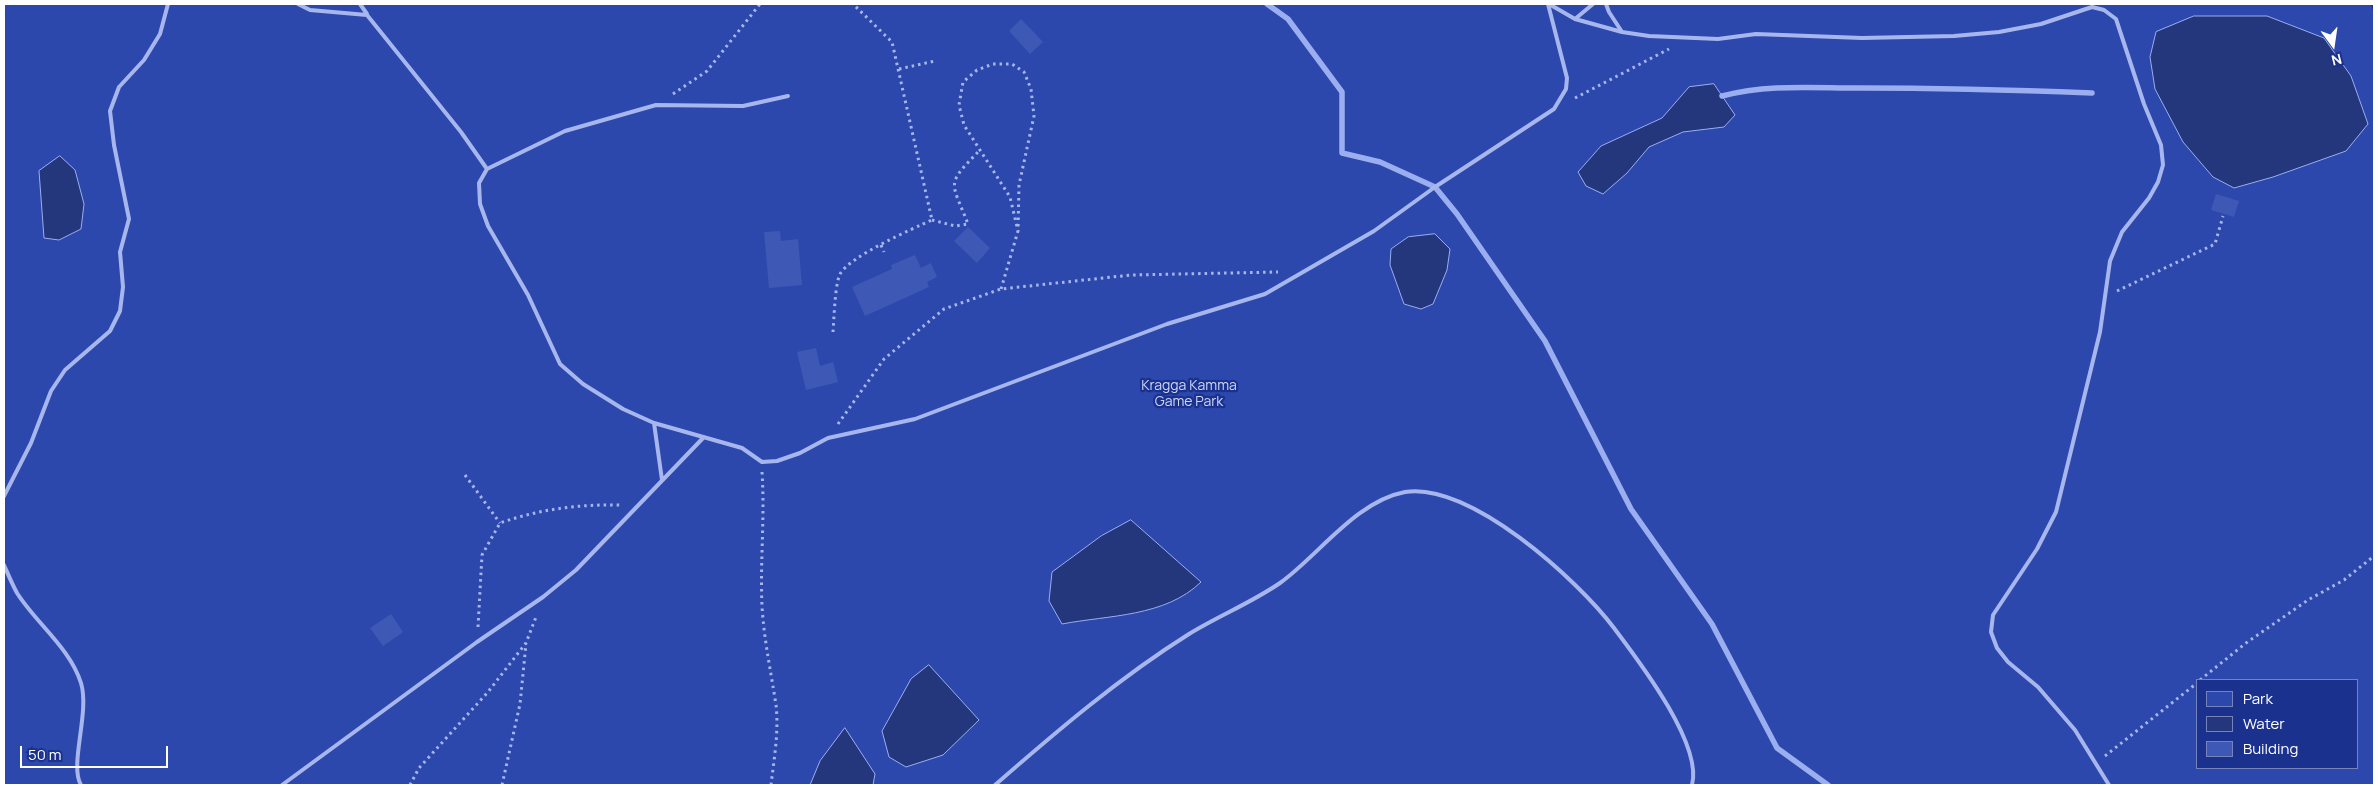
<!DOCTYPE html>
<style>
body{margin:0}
#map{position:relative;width:2378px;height:789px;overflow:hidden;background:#1a318e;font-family:Manrope,sans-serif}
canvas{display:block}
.frame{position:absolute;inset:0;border:5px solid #fff;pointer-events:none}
.legend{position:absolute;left:2196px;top:679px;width:162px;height:90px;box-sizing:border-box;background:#1a318e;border:1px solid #7683bb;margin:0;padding:6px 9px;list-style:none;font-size:15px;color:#fff}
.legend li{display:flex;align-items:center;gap:10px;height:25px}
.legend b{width:25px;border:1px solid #7683bb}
.north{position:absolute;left:2308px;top:20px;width:50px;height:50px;-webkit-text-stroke:4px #1a318e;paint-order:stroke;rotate:166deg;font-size:14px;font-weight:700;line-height:20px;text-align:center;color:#fff}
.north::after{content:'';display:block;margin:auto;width:18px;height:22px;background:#fff;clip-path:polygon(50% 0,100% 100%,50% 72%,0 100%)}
.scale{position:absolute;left:20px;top:746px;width:148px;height:22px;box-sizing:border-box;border:2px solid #fff;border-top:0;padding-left:6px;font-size:15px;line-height:18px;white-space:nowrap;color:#fff;-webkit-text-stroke:4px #1a318e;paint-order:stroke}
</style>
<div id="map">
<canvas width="2378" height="789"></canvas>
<div class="frame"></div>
<ul class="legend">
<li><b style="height:14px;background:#2d48ad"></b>Park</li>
<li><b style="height:14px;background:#24367c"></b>Water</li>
<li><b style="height:14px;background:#3e58b5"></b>Building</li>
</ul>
<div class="north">N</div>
<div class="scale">50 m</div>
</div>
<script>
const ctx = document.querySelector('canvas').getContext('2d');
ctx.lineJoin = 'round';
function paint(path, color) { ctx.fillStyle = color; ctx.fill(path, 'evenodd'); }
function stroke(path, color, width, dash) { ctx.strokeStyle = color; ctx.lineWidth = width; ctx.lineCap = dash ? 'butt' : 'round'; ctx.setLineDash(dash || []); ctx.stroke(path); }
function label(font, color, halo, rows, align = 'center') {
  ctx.font = font + ' Manrope,sans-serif'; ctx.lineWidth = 4.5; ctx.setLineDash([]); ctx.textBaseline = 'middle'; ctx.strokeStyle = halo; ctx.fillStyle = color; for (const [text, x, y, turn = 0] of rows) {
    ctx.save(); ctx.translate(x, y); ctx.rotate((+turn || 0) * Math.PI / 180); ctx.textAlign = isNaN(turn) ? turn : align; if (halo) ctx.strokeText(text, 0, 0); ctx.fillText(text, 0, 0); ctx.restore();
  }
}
const green = new Path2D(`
 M4,4H2371L2374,14V785H4ZM2197,680H2357V768H2197Z`);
const water = new Path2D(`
 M2194,16H2267L2324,38L2351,76L2368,124L2346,151L2273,177L2234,188L2213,177L2183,142L2155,89L2150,57L2156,32Z
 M1714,84L1735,115L1724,127L1683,132L1649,147L1627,173L1603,194L1586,186L1578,172L1601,146L1662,118L1689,87Z
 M60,156L75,170L84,204L81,229L59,240L44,238L39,171Z
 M1435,234L1450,249L1447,270L1433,304L1421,309L1404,304L1390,265L1391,249L1408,237Z
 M1131,520L1201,582C1165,617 1109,615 1062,624L1049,601L1052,572L1101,536Z
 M929,665L979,720L943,755L906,767L889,757L882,731L911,679Z
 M845,728L875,774L873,785H810L820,761Z`);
const stream = new Path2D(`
 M1267,4L1288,19L1342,92V153L1380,162L1435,187L1457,214L1545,341L1631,509L1712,624L1777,748L1828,785
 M1722,96C1768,84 1812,88 1859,88C1936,88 2014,90 2092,93`);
const building = new Path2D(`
 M1021,19L1043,42L1030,54L1009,31Z
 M2216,194L2239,201L2234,217L2211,210Z
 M968,227L990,248L977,263L954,241Z
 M780,231L781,241L798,239L802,285L769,288L764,232Z
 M915,255L921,268L931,263L937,277L927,282L929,287L865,316L852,287L892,269L891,265Z
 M816,348L820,366L833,362L838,382L806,390L797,352Z
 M391,614L403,632L383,646L370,628Z`);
const path = new Path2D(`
 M899,69L935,61
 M673,94L707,71L760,4
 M1575,98L1669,49
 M932,220L955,226L968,224C951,180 945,186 980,150
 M881,245L884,252
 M1001,289L1018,231L1019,185L1034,116L1031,89L1024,72L1012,64H993L977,70L963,82L959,105L964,125L1010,197L1018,231
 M2117,291L2215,244L2223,216
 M833,332C834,319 835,284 840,274C850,256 912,229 932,220L892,42L853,4
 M838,424L884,359L944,309L1001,289L1131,275L1278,272
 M762,472C765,517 760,562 762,606C764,640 771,672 776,705C779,732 774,759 771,785
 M465,475L500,523
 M478,627L482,555L500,523C540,509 580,504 622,505
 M2200,680L2246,643L2308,600L2344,580L2374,556
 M2105,756L2197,683
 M410,785L419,768L488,692L526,643L536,617
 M502,785L520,704L526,644`);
const lane = new Path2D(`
 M298,4L310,10L367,15L461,132L487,169L479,183L480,204L488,226L528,295L560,364L583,384L623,409L654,423L742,448L762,462L777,461L800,453L828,438L915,419L1167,324L1265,294L1374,231L1435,187L1554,109L1566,89L1567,78L1548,4
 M360,4L367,14
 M1549,4L1575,19L1622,32L1649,36L1718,39L1756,34L1862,38L1954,36L1999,32L2041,24L2092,7L2104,10L2116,19L2144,104L2161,145L2163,165L2158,182L2149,198L2122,232L2110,261L2100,332L2056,512L2037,549L1993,615L1991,632L1997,648L2008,662L2038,687L2075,730L2109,785
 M1606,4L1609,12L1622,32
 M1575,19L1593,4
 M487,169L565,131L656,105L743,106L788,96
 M654,423L662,480
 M4,496L31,443L51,391L65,370L110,331L120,311L123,287L120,252L129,219L114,145L110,111L119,87L144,60L160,34L168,4
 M4,565C8,574 12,584 17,593C36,623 70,648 81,683C90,713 69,765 81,785
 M282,785L477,642L543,597L576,570L704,437
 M995,785C1057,731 1119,678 1189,634C1218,616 1251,603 1280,583C1318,556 1356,501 1405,492C1469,481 1578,580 1614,628C1638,660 1703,744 1692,785`);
const parkNames = [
 ["Kragga Kamma",1189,386],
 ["Game Park",1189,402]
];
paint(green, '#2d48ad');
paint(water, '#24367c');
stroke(water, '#9aaef0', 1);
stroke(stream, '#9aaef0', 5.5);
paint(building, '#3e58b5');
stroke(path, '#a7b7ee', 3, [2.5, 4]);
stroke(lane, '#a7b7ee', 4);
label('14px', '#cdd7fa', '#1a318e', parkNames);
</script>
